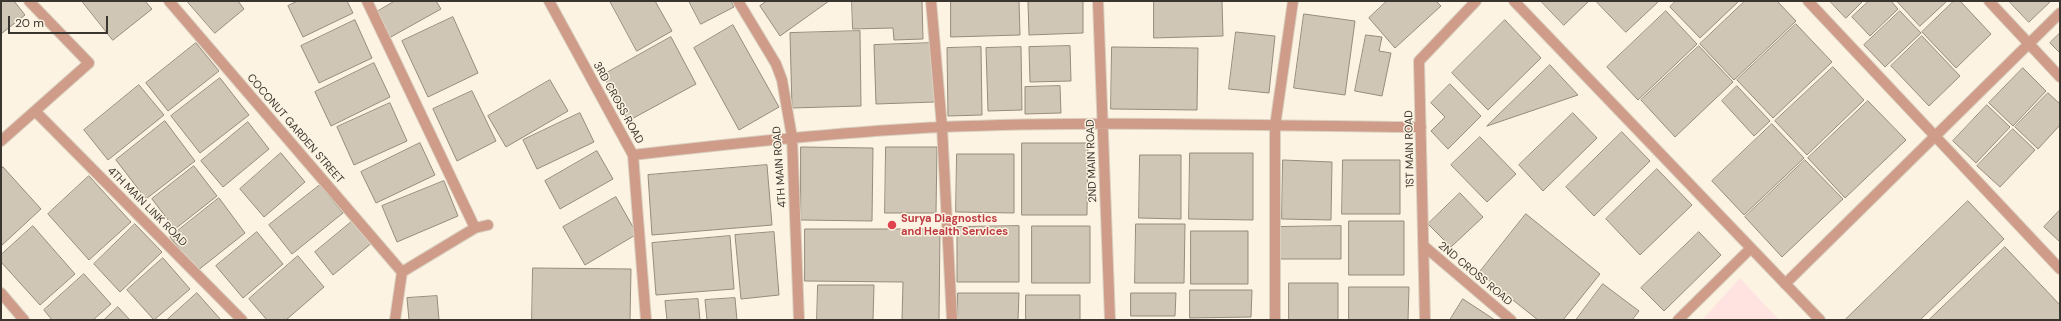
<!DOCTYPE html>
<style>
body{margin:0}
#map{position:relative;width:2061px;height:321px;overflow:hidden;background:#fdf3e2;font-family:"DM Sans",sans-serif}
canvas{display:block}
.frame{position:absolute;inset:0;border:2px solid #3a362f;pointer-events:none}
.scale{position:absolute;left:8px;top:16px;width:100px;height:18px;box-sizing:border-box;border:2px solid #3a362f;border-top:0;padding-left:5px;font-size:12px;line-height:14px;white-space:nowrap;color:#3a362f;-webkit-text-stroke:3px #fdf3e2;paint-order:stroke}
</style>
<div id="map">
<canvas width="2061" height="321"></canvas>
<div class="frame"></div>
<div class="scale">20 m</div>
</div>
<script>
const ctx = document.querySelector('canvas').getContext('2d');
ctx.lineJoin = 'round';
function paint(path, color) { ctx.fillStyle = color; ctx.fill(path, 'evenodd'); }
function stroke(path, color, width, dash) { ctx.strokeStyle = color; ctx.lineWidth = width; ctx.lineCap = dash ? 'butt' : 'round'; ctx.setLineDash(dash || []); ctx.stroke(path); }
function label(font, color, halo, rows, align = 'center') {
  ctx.font = font + ' "DM Sans",sans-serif'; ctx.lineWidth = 3; ctx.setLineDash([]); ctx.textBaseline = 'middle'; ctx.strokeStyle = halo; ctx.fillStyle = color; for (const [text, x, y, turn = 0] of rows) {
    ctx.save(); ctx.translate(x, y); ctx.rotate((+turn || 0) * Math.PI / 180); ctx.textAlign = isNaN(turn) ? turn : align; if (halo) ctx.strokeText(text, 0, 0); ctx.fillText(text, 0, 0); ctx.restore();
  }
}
const commercial = new Path2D(`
 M1740,278L1779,320H1702Z`);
const building = new Path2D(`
 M1,1H14L25,15L1,34Z
 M82,1H145L152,9L113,40Z
 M187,1H238L244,9L215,33Z
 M298,1H347L353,13L303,37L288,6Z
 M395,1H436L441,9L389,38L375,13Z
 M610,1H655L672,31L637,51Z
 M689,1H731L734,7L701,24Z
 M767,1H829L780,36L760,6Z
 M852,1H922L923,39L894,40L893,28L853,29Z
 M951,1H1019L1020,35L951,37Z
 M1083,1V33L1029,35L1028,2Z
 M1154,1H1222L1223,36L1154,38Z
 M1387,1H1436L1441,6L1395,48L1369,18Z
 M1541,1H1589L1564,25Z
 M1596,1H1657L1658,2L1626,32Z
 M1676,1H1739L1700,38L1670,7Z
 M1745,1H1777L1796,21L1734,80L1700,44Z
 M1830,1H1863L1846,18Z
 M1869,1H1891L1898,9L1870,36L1852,17Z
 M1897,1H1947L1920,26Z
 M1954,1H1960L1991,34L1956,68L1922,32Z
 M2009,1H2051L2029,22Z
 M1666,11L1697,44L1638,100L1607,67Z
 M1900,11L1921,33L1885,67L1864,45Z
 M1304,14L1355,21L1345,95L1294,88Z
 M453,17L478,73L428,97L402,41Z
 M355,20L372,58L319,83L301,46Z
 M1505,20L1541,58L1488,110L1452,73Z
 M1796,24L1832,62L1773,118L1737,80Z
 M733,25L779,107L739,130L694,48Z
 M860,31L861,106L792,108L790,33Z
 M1236,32L1275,36L1269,93L1229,89Z
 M2060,33V53L2050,43Z
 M1366,35L1382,37L1379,51L1391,53L1382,96L1355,91Z
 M1922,36L1960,76L1929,106L1891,66Z
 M671,37L696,84L628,121L603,75Z
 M196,43L219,71L168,111L146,83Z
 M932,43L935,102L876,104L874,45Z
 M1070,46L1071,81L1030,82L1029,47Z
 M1699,46L1733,82L1675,137L1641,100Z
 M981,47L982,115L948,116L947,48Z
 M1021,47L1022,110L988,111L986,48Z
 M1112,47L1198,48L1197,110L1111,109Z
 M374,63L390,97L331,126L315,92Z
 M1550,65L1578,95L1487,126Z
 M1833,67L1864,100L1807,155L1775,121Z
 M2023,68L2046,91L2013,126L1989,103Z
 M220,78L249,115L200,153L171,116Z
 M550,80L568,111L506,147L488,116Z
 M1450,84L1481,116L1448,149L1431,131L1445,117L1431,103Z
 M139,85L164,115L108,160L84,130Z
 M1060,86L1061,113L1025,114V87Z
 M1737,86L1770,121L1754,136L1722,101Z
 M472,91L496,141L457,161L433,109Z
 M2048,93L2060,104V125L2038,149L2015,127Z
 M1868,101L1906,140L1845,198L1808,158Z
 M390,103L407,141L354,165L337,127Z
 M1987,105L2010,127L1976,163L1953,141Z
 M580,113L594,142L537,169L523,140Z
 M1573,113L1597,138L1543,191L1519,165Z
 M165,121L195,161L146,199L116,160Z
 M248,122L269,149L223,187L201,161Z
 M1772,124L1804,158L1744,215L1712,181Z
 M2013,129L2035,150L2000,187L1977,166Z
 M1622,132L1650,161L1594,216L1566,187Z
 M1480,137L1516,174L1487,202L1451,165Z
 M420,143L435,175L376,203L361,172Z
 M1022,143H1088L1087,215H1022Z
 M801,147L873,148L872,221L801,220Z
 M886,147H937L936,213H885Z
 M597,151L613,179L560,209L545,181Z
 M281,153L305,182L264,217L240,189Z
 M1190,153H1253V220L1189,219Z
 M957,154H1014V213L956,212Z
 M1140,155H1181V219L1139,218Z
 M1283,160L1332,162L1331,220L1282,219Z
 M1343,160H1400V214H1342Z
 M1805,160L1843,199L1782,257L1745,217Z
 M767,165L772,225L652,235L648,175Z
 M194,166L217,196L175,229L152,199Z
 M3,167L41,209L1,246V170Z
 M1657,169L1692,205L1640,255L1606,219Z
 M89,176L131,222L89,260L48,214Z
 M444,181L458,216L397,242L382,206Z
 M320,185L343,213L292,254L269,225Z
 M1460,193L1483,217L1451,247L1428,224Z
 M616,197L637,234L585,265L563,227Z
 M219,198L245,233L197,271L170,237Z
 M1968,201L2004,239L1920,320H1845Z
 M2060,210V242L2044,227Z
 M1526,214L1600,274L1563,320H1538L1479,273Z
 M355,219L373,242L333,275L315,252Z
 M1349,221H1404V275H1349Z
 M135,224L162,252L120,292L94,264Z
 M1136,224H1185L1184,283H1135Z
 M33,226L75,274L40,305L1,262V255Z
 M1019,226V282H957V227Z
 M1032,226H1090V283H1032Z
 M1341,226V259H1276V227Z
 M805,229H940L939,320H902L903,282L805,281Z
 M1191,231H1248V284H1191Z
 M257,232L283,264L243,298L216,266Z
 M774,232L779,295L741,299L735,235Z
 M1699,232L1721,255L1664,311L1641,288Z
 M730,236L734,289L656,295L652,243Z
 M2005,247L2060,305V320H1929Z
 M298,256L324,287L286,320H267L249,299Z
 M163,258L190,289L154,320L127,290Z
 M533,268L631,269L630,320H532Z
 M84,274L111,304L93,320H52L44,310Z
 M1289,283H1338V320H1289Z
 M1603,284L1639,311L1632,320H1576Z
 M818,285H874L873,320H817Z
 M1349,287H1409L1408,320H1349Z
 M1190,290H1252L1251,317L1190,318Z
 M197,293L221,320H167Z
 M958,293H1019L1018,320H958Z
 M1131,293H1176L1175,316H1131Z
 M1026,295H1080V320H1026Z
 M437,296L439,320H409L407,298Z
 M735,298L737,320H707L705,300Z
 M698,299L700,320H667L665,301Z
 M1463,299L1495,320H1450Z
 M118,307L130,320H104Z`);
const minor = new Path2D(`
 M169,1L402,272
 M367,1L475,228
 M549,1L633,155L646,320
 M738,1L776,64L782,80L792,137L799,320
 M931,1L942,127L952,320
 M1098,1L1110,320
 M1514,1L1820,320
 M1808,1L2060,269
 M1989,1L2060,77
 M35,111L242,320
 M1,141L89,63L29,1
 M633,155C736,143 838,132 941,127C1101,120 1262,126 1421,127
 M1424,246L1511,320
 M402,272L475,228L488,225
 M1785,284L2060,13
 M1,293L24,320
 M395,320L402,272
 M1275,320V126L1293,1
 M1425,320L1419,61L1476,1
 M1678,320L1750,249`);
const markers = [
 [892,225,5,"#e0444e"]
];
const streetNames = [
 ["3RD CROSS ROAD",618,103,61],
 ["COCONUT GARDEN STREET",295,129,49],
 ["1ST MAIN ROAD",1410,149,-91],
 ["2ND MAIN ROAD",1092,161,-92],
 ["4TH MAIN ROAD",780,167,-94],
 ["4TH MAIN LINK ROAD",147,207,45],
 ["2ND CROSS ROAD",1475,274,40]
];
const healthNames = [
 ["Surya Diagnostics",901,219],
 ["and Health Services",901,232]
];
paint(commercial, '#fee3e0');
paint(building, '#d0c6b5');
stroke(building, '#968c7d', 1);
stroke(minor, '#dad1c2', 12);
stroke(minor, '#ce9c88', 10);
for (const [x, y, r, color] of markers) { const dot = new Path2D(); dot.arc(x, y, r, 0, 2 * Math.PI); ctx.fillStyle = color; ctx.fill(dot); stroke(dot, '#fdf3e2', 1.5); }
label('11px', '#3a362f', '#fdf3e2', streetNames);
label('bold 11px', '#be3a42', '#fdf3e2', healthNames, 'left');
</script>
